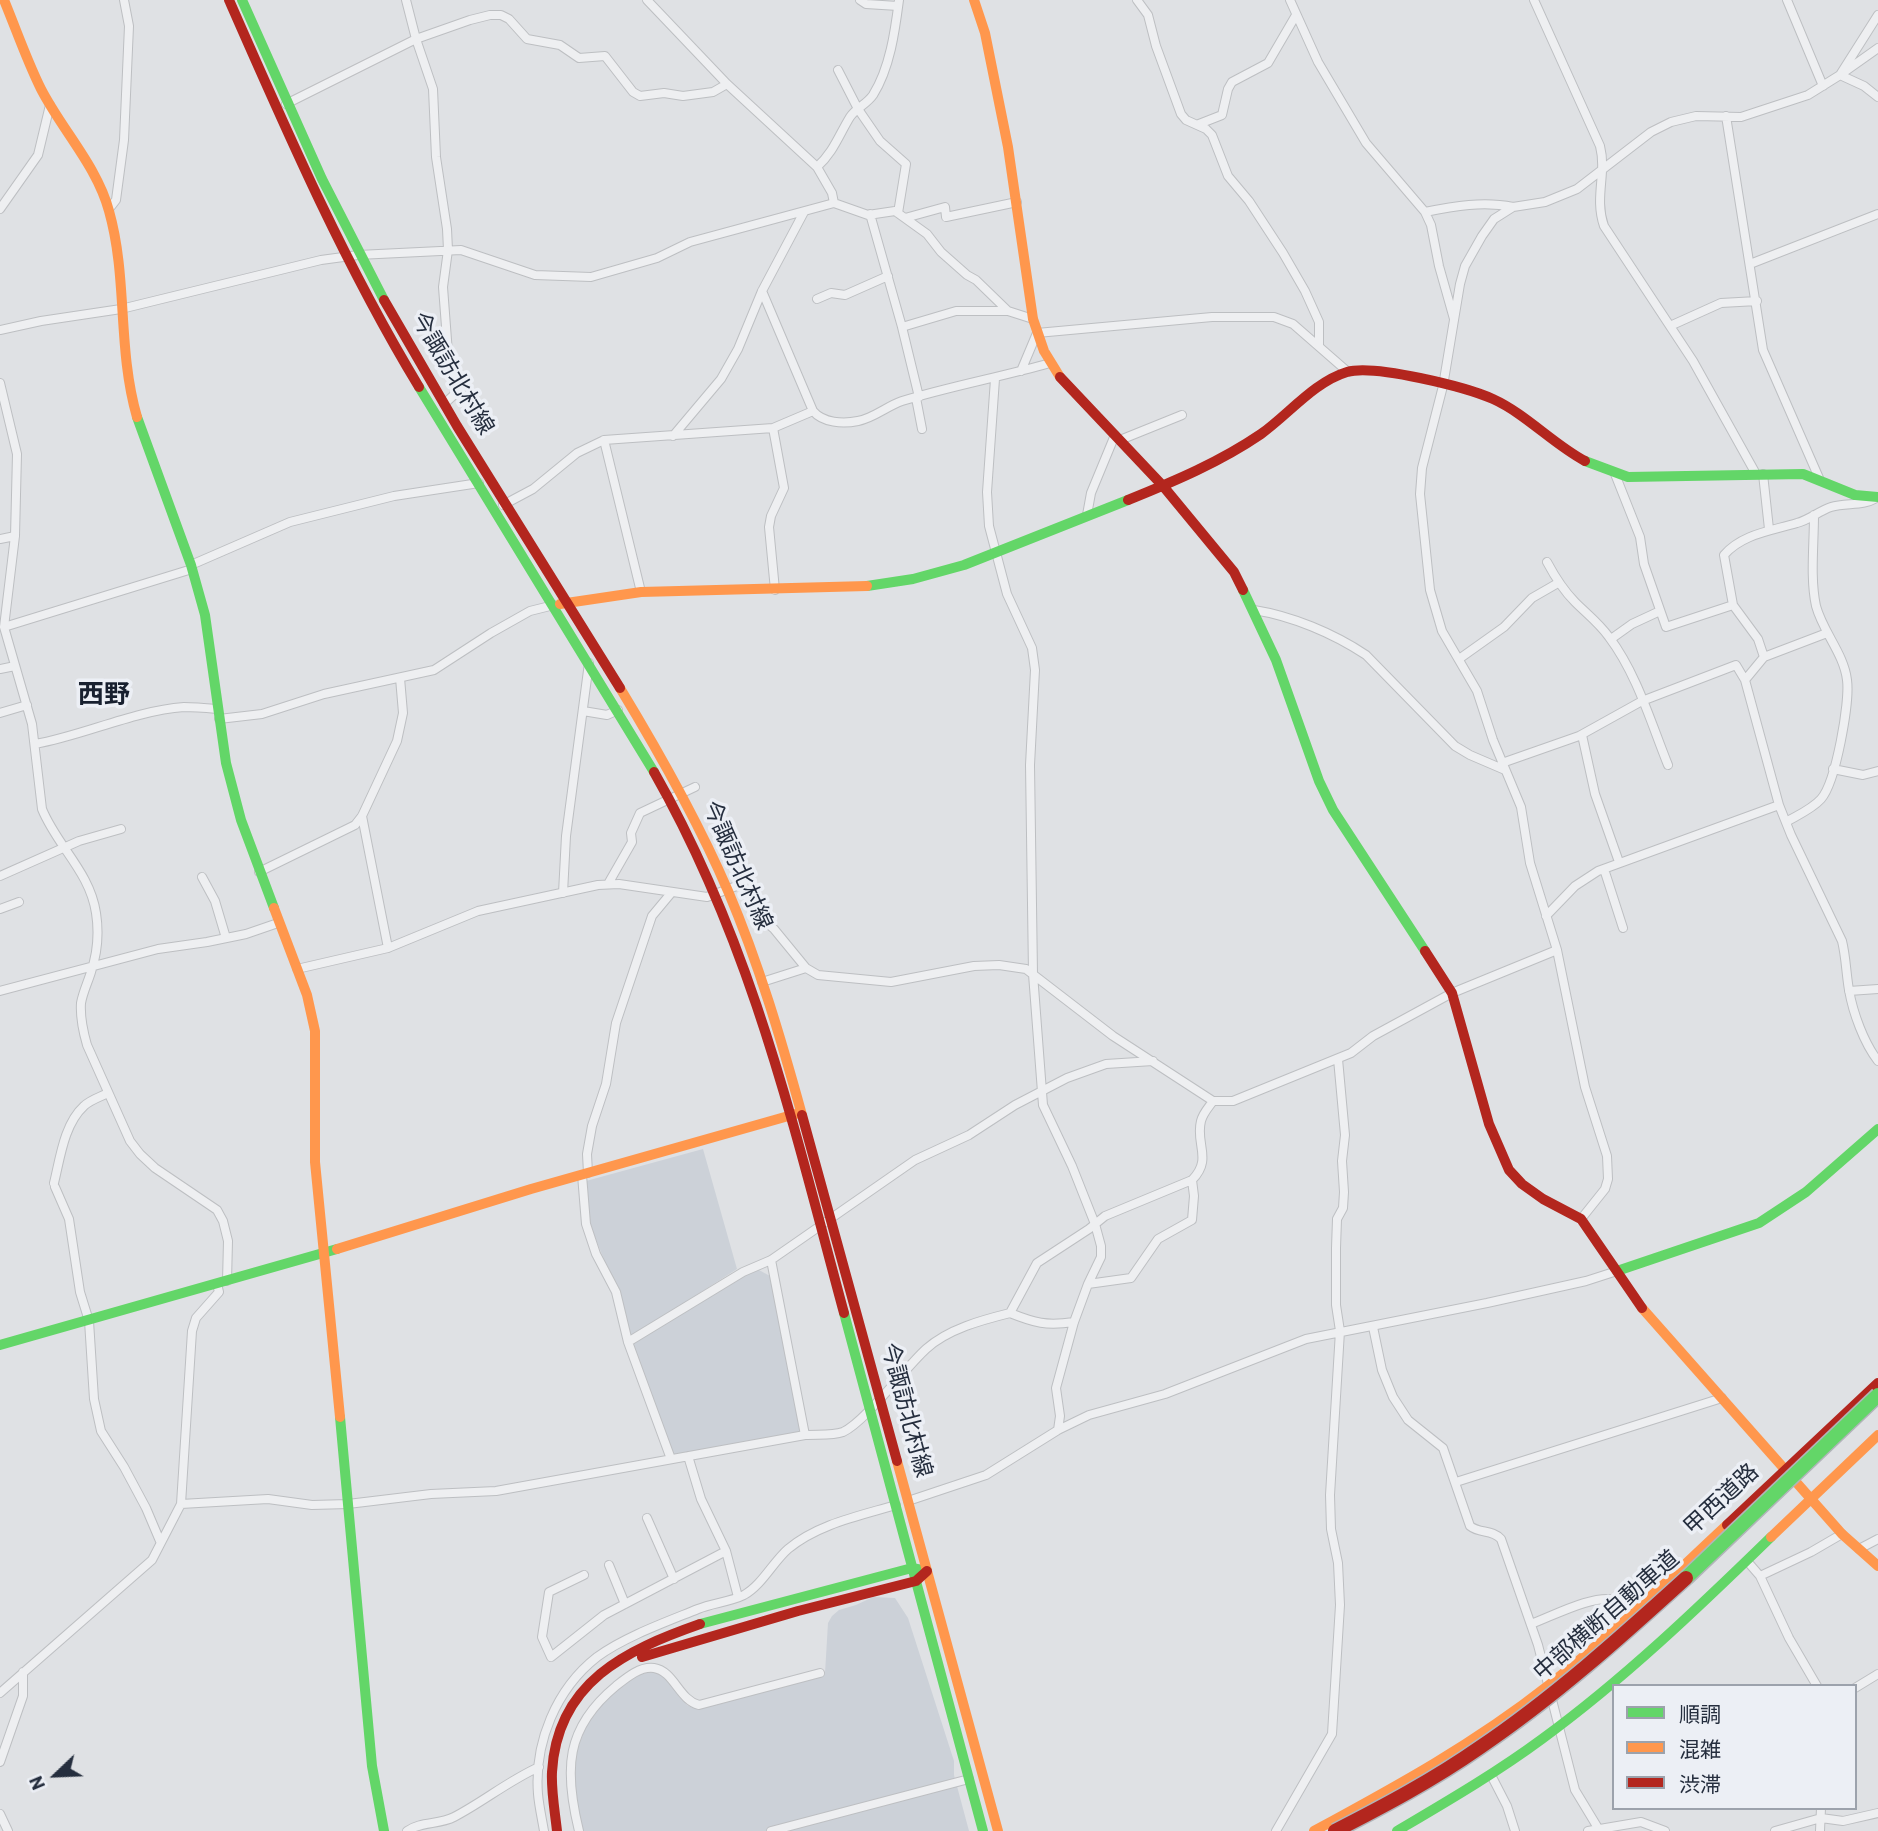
<!DOCTYPE html>
<meta charset="utf-8">
<style>
body{margin:0}
#map{position:relative;width:1878px;height:1831px;overflow:hidden;background:#dfe1e4;font-family:Barlow,"Noto Sans JP",sans-serif}
canvas{display:block}
.legend{position:absolute;left:1612px;top:1684px;width:245px;height:126px;box-sizing:border-box;background:#eceff5;border:2px solid #9ca2ac;margin:0;padding:9px 12px;list-style:none;font-size:21px;color:#252e3e}
.legend li{display:flex;align-items:center;gap:14px;height:35px}
.legend b{width:35px;border:2px solid #9ca2ac}
.north{position:absolute;left:21px;top:1740px;width:70px;height:70px;-webkit-text-stroke:5px #eceff5;paint-order:stroke;rotate:247deg;font-size:19px;font-weight:700;line-height:28px;text-align:center;color:#252e3e}
.north::after{content:'';display:block;margin:auto;width:24px;height:32px;background:#252e3e;clip-path:polygon(50% 0,100% 100%,50% 72%,0 100%)}
</style>
<div id="map">
<canvas width="1878" height="1831"></canvas>
<ul class="legend">
<li><b style="height:9px;background:#63d668"></b>順調</li>
<li><b style="height:9px;background:#ff974d"></b>混雑</li>
<li><b style="height:9px;background:#b3261e"></b>渋滞</li>
</ul>
<div class="north">N</div>
</div>
<script>
const ctx = document.querySelector('canvas').getContext('2d');
ctx.lineJoin = 'round';
function paint(path, color) { ctx.fillStyle = color; ctx.fill(path, 'evenodd'); }
function stroke(path, color, width, dash) { ctx.strokeStyle = color; ctx.lineWidth = width; ctx.lineCap = dash ? 'butt' : 'round'; ctx.setLineDash(dash || []); ctx.stroke(path); }
function label(font, color, halo, rows, align = 'center') {
  ctx.font = font + ' Barlow,"Noto Sans JP",sans-serif'; ctx.lineWidth = 7; ctx.setLineDash([]); ctx.textBaseline = 'middle'; ctx.strokeStyle = halo; ctx.fillStyle = color; for (const [text, x, y, turn = 0] of rows) {
    ctx.save(); ctx.translate(x, y); ctx.rotate((+turn || 0) * Math.PI / 180); ctx.textAlign = isNaN(turn) ? turn : align; if (halo) ctx.strokeText(text, 0, 0); ctx.fillText(text, 0, 0); ctx.restore();
  }
}
const built = new Path2D(`
 M703,1149L737,1269L631,1337L623,1306L592,1230L584,1194L586,1181Z
 M757,1269L770,1276L805,1435L671,1459L628,1343Z
 M873,1597L895,1598L908,1618L954,1761V1775L969,1831H583L576,1800L574,1771L576,1754L587,1723L594,1711L633,1676L654,1671L664,1677L687,1705L695,1709L823,1676L825,1673L828,1623L832,1616L839,1610L856,1605Z`);
const street = new Path2D(`
 M406,0L416,39L433,89L436,157L447,229L448,250L443,287L448,353L455,394L444,404
 M647,0L727,84L817,167L832,193L834,203
 M860,0L866,4L898,6
 M1137,0L1148,15L1156,46L1181,114L1186,120L1206,129L1212,135L1228,176L1249,201L1283,253L1305,291L1319,322V345
 M1290,0L1318,62L1366,143L1425,212L1431,225L1439,266L1454,319
 M1534,0L1600,146C1607,174 1594,197 1604,226L1693,361L1756,474
 M1787,0L1823,86
 M1878,15L1840,75L1864,86L1878,97
 M838,70L858,109L880,141L906,164L898,213
 M286,104L416,39L470,20L490,15H501L509,19L527,39L560,45L579,58L605,56L633,92L640,96L664,93L683,96L713,92L727,84
 M1726,116L1763,350L1819,478
 M1199,124L1222,115L1228,89L1232,82L1268,63L1296,15
 M817,167C833,153 839,135 850,117C856,108 867,104 873,95C890,68 895,31 899,0
 M0,209L38,155L50,105
 M109,209L116,200L124,140L129,26L124,0
 M1425,212C1454,206 1484,201 1513,207
 M870,214L902,327L919,397
 M905,218L945,207L946,217L1017,202
 M1750,264L1878,214
 M762,291L813,411C823,423 843,424 858,421C874,418 887,406 902,401C951,386 1001,377 1050,363
 M817,299L831,293L845,295L888,276
 M1670,326L1721,303L1757,301
 M902,327L956,311H1008
 M0,330L41,321L121,309L321,260L358,255L461,250L535,275L591,277L657,258L690,242L834,203L868,215L895,211L927,234L941,252L967,275L976,280L1008,311L1033,319
 M1021,371L1037,333L1212,317H1274L1293,324L1348,372
 M995,379L987,492L989,526L1007,594L1032,648L1035,670L1030,765L1033,974L1043,1105L1072,1166L1095,1224L1101,1246V1257L1088,1284
 M0,383L17,454L15,536L4,627L32,724L42,809C57,846 90,872 96,913C99,932 97,954 91,972C88,982 83,992 81,1003C80,1017 83,1031 87,1045L130,1141L140,1154L155,1168L217,1210L223,1221L228,1241L227,1281
 M916,398L922,429
 M773,428L784,488L771,516L769,527L775,590
 M673,436L721,379L738,349L762,291L804,212
 M604,440L641,592
 M1120,440L1182,415
 M1615,474L1640,537L1644,564L1666,627L1733,605
 M1763,474L1769,529
 M1878,497C1863,507 1847,502 1831,507C1819,511 1809,520 1797,523C1771,531 1742,534 1724,555L1733,605L1758,639L1764,657L1745,680L1779,805L1791,835L1842,941C1846,957 1846,973 1849,990C1853,1013 1864,1043 1878,1061
 M503,505L533,489L577,453L604,440L773,428L813,411
 M1087,515L1091,493L1115,435
 M0,539L15,536
 M1547,562C1555,577 1563,590 1575,602C1587,614 1599,623 1609,637C1637,674 1651,723 1668,765
 M191,565L290,522L394,496L479,483
 M1254,610C1292,616 1333,633 1366,655L1455,746L1470,755L1505,770
 M4,627L192,569
 M1611,639L1632,624L1660,611
 M1764,657L1827,633
 M1459,659L1504,627L1532,598L1558,583
 M0,669L15,666
 M583,711L607,715L618,710
 M0,713L27,705
 M219,719L262,714L324,694L434,670L491,633L530,611L554,605
 M1582,735L1595,794L1619,862
 M35,744C85,735 133,711 184,707C195,707 206,708 217,709
 M1502,763L1579,736L1642,701L1736,665L1745,680
 M1833,769L1863,775L1878,771
 M362,816L388,948
 M1786,822C1798,815 1812,809 1821,799C1836,782 1850,702 1847,680C1844,654 1823,632 1816,606C1810,578 1814,545 1814,515
 M1604,869L1623,928
 M259,872L355,825L362,816L397,741L403,713L400,678
 M0,876L79,841L121,829
 M202,877L215,901L226,938
 M608,884L632,842L631,833L640,813L695,787
 M563,893L566,836L589,663
 M0,909L19,902
 M1546,916L1575,886L1598,871L1779,805
 M297,969L388,948L478,911L598,885L619,884L707,897L742,884L756,914L774,929L806,968L818,975L891,982L974,966L999,965L1026,969L1113,1036L1213,1101H1233L1351,1053L1373,1036L1452,993L1557,950
 M762,982L806,968
 M0,991L158,949L207,942L246,934L278,923
 M1849,991L1878,989
 M588,1173L587,1154L592,1126L606,1084L616,1023L652,916L672,892
 M582,1175L586,1224L596,1254L616,1292L628,1342L671,1459
 M54,1183C60,1159 64,1124 84,1106C90,1100 100,1097 108,1093
 M55,1187L69,1219L80,1292L89,1321L94,1399L101,1431L124,1467L146,1508L160,1541
 M1581,1219L1605,1189L1608,1179L1607,1156L1585,1087L1557,950L1530,863L1521,807L1493,740L1477,691L1442,631L1430,590L1420,494L1422,468L1443,386L1460,284L1465,266L1482,236L1494,219L1513,207L1545,202L1577,189L1651,132L1671,122L1696,116L1741,117L1808,95L1840,75L1878,48
 M771,1260L805,1435
 M1010,1313C1035,1323 1046,1326 1074,1322
 M1373,1327L1382,1370L1393,1397L1408,1420L1443,1448L1470,1526C1480,1534 1492,1529 1501,1539L1538,1645L1575,1790L1598,1828
 M628,1342L743,1272L771,1260L915,1160L969,1135L1015,1105L1067,1078L1106,1064L1153,1061
 M1058,1430L1060,1416L1056,1388L1074,1322L1088,1284L1131,1278L1158,1239L1192,1220L1194,1196L1192,1180
 M688,1456L701,1499L726,1551L738,1597
 M1456,1482L1722,1398
 M908,1501L986,1475L1058,1430L1089,1415L1165,1394L1306,1339L1487,1303L1586,1281L1617,1271
 M181,1504L268,1499L312,1505L348,1504L431,1494L496,1491L805,1435C817,1434 832,1436 843,1432C865,1422 905,1368 926,1349C948,1329 982,1320 1010,1313L1037,1263L1089,1229L1105,1216L1192,1180C1213,1159 1195,1144 1201,1121C1203,1113 1209,1107 1213,1101
 M647,1518L674,1579
 M1859,1549L1878,1539
 M1747,1561L1760,1576L1789,1638L1817,1686
 M609,1565L625,1604
 M584,1575L549,1592L542,1637L551,1657L604,1615L726,1551
 M1760,1576L1811,1552L1842,1534
 M1531,1624C1553,1616 1593,1594 1616,1600C1623,1601 1630,1606 1636,1610
 M1855,1688L1878,1674
 M0,1693L152,1560L181,1504L192,1331L196,1318L219,1292L217,1284
 M0,1762L23,1696V1672
 M1491,1775L1507,1806L1515,1831
 M0,1814L8,1831
 M407,1831C421,1821 439,1825 454,1817C483,1802 508,1781 539,1767
 M544,1831C542,1819 539,1806 538,1794C534,1743 556,1689 597,1657C624,1637 666,1622 698,1609C712,1603 730,1602 744,1595C762,1585 773,1562 788,1549C818,1524 859,1516 896,1505
 M579,1831C564,1770 565,1728 616,1686C626,1678 640,1666 654,1668C674,1671 679,1700 699,1705L820,1673
 M771,1831L969,1779
 M1276,1831L1332,1734L1340,1605L1338,1563L1331,1529L1330,1495L1340,1331L1336,1305V1248L1337,1219L1343,1208L1344,1192L1342,1161L1345,1135L1338,1059
 M1588,1831L1641,1822L1665,1831
 M1775,1831L1821,1818L1843,1821L1878,1813
 M1820,1831L1821,1808`);
const fast = new Path2D(`
 M242,0L322,179L384,300
 M419,387L654,772
 M137,417L191,565L205,615L226,763L241,820L274,908
 M1585,461L1628,477L1803,474L1855,495L1878,497
 M867,586L913,579L964,565L1128,500
 M1243,590L1276,660L1319,781L1333,810L1425,951
 M1617,1271L1759,1223L1806,1192L1878,1129
 M844,1313L983,1831
 M0,1345L337,1249
 M340,1417L372,1766L384,1831
 M700,1624L912,1568L927,1571
 M1397,1831C1446,1802 1496,1773 1542,1739C1624,1679 1698,1608 1771,1537`);
const slow = new Path2D(`
 M4,0C16,29 27,61 41,89C62,130 97,166 109,211C128,278 117,348 137,417
 M974,0L985,33L1008,147L1033,319L1044,351L1060,377
 M560,604L641,592L867,586
 M620,688C660,754 698,821 728,891C759,964 781,1039 802,1115
 M274,908L307,995L315,1031V1162L340,1417
 M337,1249L531,1189L799,1113
 M1642,1308L1842,1534L1878,1566
 M897,1461L998,1831
 M1771,1537L1878,1435
 M1314,1831C1397,1786 1474,1744 1549,1685C1611,1636 1669,1579 1727,1525`);
const jam = new Path2D(`
 M229,0C287,132 344,263 419,387
 M384,300L457,426L620,688
 M1060,377L1163,486L1234,572L1243,590
 M1128,500C1175,481 1220,462 1261,434C1289,414 1314,382 1347,372C1374,364 1466,387 1493,399C1526,414 1553,444 1585,461
 M654,772C752,944 793,1124 844,1313
 M1425,951L1452,993L1489,1124L1509,1170L1522,1184L1543,1199L1581,1219L1642,1308
 M802,1115L897,1461
 M1727,1525L1878,1383
 M642,1657L798,1611L916,1581L927,1571
 M557,1831C555,1812 551,1791 552,1772C557,1682 626,1650 700,1624`);
const fastBridge = new Path2D(`
 M1686,1578L1878,1395`);
const jamBridge = new Path2D(`
 M1335,1831C1384,1806 1433,1780 1479,1748C1553,1698 1620,1638 1686,1578`);
const streetNames = [
 ["今諏訪北村線",453,373,59],
 ["今諏訪北村線",738,865,66],
 ["今諏訪北村線",907,1410,75],
 ["甲西道路",1721,1499,-43],
 ["中部横断自動車道",1606,1615,-41]
];
const quarterNames = [
 ["西野",104,694]
];
paint(built, '#ccd1d8');
stroke(street, '#bdbfc2', 10);
stroke(street, '#eeeff1', 8);
stroke(fast, '#63d668', 10);
stroke(slow, '#ff974d', 10);
stroke(jam, '#b3261e', 10);
stroke(fastBridge, '#b1b4b9', 17, []);
stroke(jamBridge, '#b1b4b9', 17, []);
stroke(fastBridge, '#63d668', 14);
stroke(jamBridge, '#b3261e', 14);
label('23px', '#252e3e', '#eceff5', streetNames);
label('bold 26px', '#18202f', '#eceff5', quarterNames);
</script>
